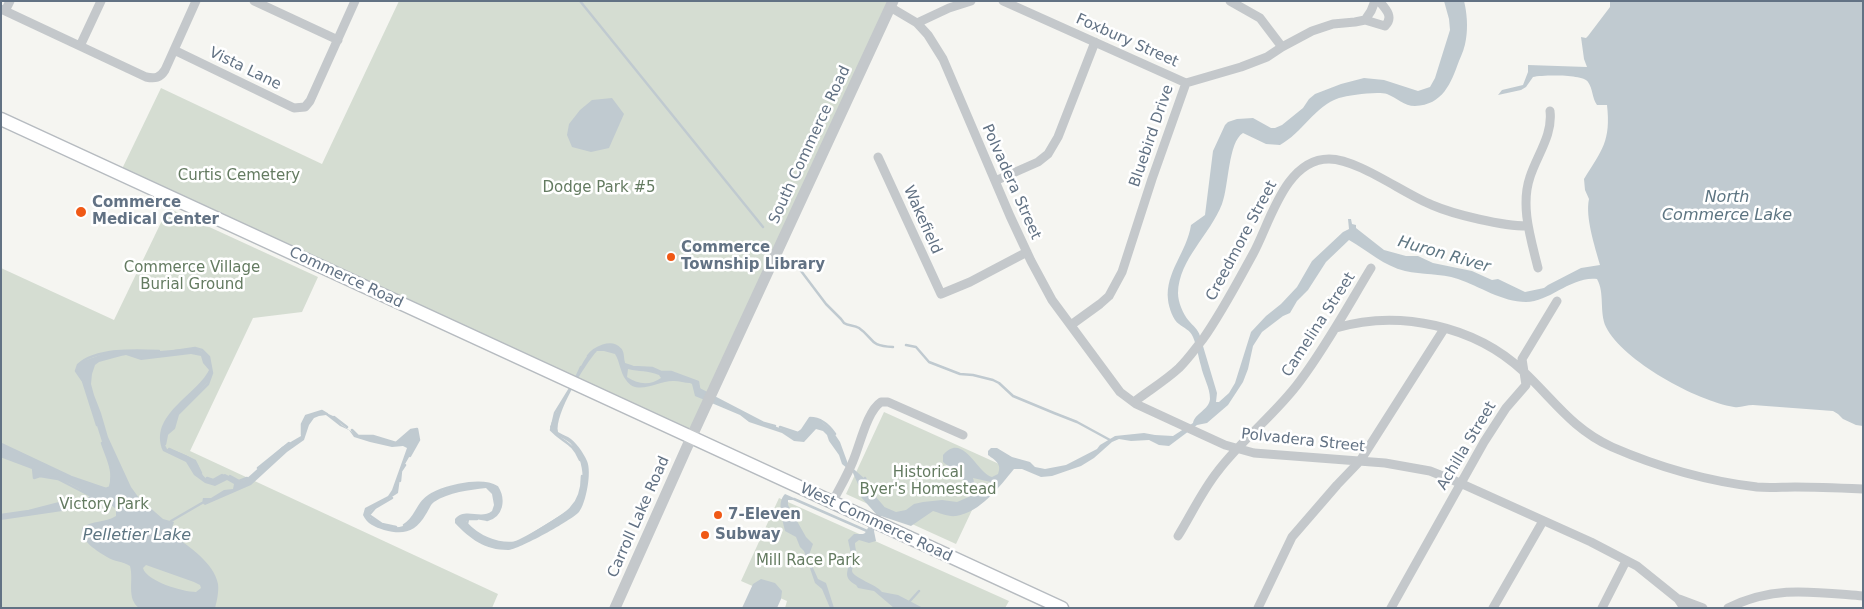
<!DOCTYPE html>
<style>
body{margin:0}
#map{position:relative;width:1864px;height:609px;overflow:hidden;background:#f5f5f1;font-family:"DejaVu Sans",sans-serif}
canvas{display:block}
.frame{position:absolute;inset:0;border:2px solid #627284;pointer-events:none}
</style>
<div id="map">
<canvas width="1864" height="609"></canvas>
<div class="frame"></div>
</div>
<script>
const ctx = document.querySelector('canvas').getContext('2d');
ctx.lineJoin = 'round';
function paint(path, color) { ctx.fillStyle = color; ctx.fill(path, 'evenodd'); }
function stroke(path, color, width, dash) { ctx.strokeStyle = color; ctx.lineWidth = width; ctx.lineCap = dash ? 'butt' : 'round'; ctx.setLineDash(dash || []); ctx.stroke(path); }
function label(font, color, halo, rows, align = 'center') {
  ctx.font = font + ' "DejaVu Sans",sans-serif'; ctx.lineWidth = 5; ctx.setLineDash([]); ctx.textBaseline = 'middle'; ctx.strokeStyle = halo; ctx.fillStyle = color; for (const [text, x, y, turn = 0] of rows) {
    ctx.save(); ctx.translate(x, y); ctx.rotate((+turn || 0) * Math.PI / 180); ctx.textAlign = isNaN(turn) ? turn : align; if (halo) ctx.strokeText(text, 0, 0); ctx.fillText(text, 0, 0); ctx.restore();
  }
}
const green = new Path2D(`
 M399,1H890L690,437L121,171L161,88L322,164Z
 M168,208L318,277L302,312L253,318L190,451L498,594L492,608H1V268L114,320Z
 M884,412L1008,468L973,508L956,544L846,494Z
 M779,498L1009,601L1005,608H785L787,601L741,581Z`);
const water = new Path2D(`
 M1444,1H1464C1467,13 1468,27 1466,39C1465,47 1462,54 1459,61C1451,83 1443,105 1415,106C1404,106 1397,98 1387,94C1378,91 1349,95 1339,98C1315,106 1302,133 1280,145L1266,144L1243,133C1228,142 1229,186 1222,204C1210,235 1179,259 1178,293C1178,302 1183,314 1189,321C1193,326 1198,329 1200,336L1217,393L1216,402H1219L1229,393L1235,383L1251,332L1266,316L1281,304L1297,287L1312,261L1343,232L1349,229L1348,219H1351L1352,224L1356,225V228L1384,250L1406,256H1418L1433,263L1472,271L1492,280L1498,279L1525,292L1544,288L1548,285L1581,268L1600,265C1595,247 1585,217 1589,199L1585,190L1584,179C1602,150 1611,141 1607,105H1597C1592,98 1593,89 1588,82C1583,74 1543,75 1533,77L1526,87L1521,90L1498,95L1502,90L1523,85L1528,72V65L1587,67L1584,59L1581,37L1586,38L1588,36L1610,7V1H1863V426L1856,425L1843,419L1838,414L1833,411L1753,405C1746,405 1741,408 1734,407C1697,401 1623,361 1606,327C1599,312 1605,293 1597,279C1571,276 1550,302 1526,302C1502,302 1479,286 1458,279C1440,273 1422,275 1405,271C1384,266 1368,251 1349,240L1326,262L1308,290L1297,301L1290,313L1283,316L1262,332L1253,346L1248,369L1243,382L1228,405L1207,423L1197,425L1169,446L1159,445L1149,440L1131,441L1119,439L1112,442L1094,458L1081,466L1052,476L1041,477L1022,469H1014C999,487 981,512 956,516C948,517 940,513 933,511L911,526L881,516L874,531L876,541L869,543L859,540L855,543C855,549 858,555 857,560C857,564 852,566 852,571C853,578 876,584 882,592L898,595L923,608H894L874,591L858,588L856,585C841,577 849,570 851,557C851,551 849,546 848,540L854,534H863L865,533L876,514L861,497L862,493L853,473L842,464L839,455L829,441L827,435L823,431L816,429L804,442L794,441L782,433L749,422L740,415L695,396L692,384L690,383C685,383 679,381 674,381C659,380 637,397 626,380C620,372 620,362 615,354L604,351H597C585,364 554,415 558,432C561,434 564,435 568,437C576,442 583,452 587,461C592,472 586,503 579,512C572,520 518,550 508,550C485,550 470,539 455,523V519C465,507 481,520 492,511L494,505L492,494L486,488C469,490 449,492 434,502C430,505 429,510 426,514C415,533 403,535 384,530C375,527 367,524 363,515L365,508L388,496L392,490L407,448L403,446L392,447L370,442L354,437L349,430L340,426L326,415L319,416L314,418L309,425L304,440L287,452L251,485L205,505L202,503L203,498H211L224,490L233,489L234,484L227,480L215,486L205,483L194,475L186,462L163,451C148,415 196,396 209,370L203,363L201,356L191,354L141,360L126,355L121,356L99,362L95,365L92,374L91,384L94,395L101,413L108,437L131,487L139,498L163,519L174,522L171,531L172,535C189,546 214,563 218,584C219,591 217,601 215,608H139C126,598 134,580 130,566C123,561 114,562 107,557C97,551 80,541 82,528C92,520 105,523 116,516V509L110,504L1,520V515L29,511L60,503L81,502L90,499L91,496C77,487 51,472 34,478L33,468L1,456V444C20,450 97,494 110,487L111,470L84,385L76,371L78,365L81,362L111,351L121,350L160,351L195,348L205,353L209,357L212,368L211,379L178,414L174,428L167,435L165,445L167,449C175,450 191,456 196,462C201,468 201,479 211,480C215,480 220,475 225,474L239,481L245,480L282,447L301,436L303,422L306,416L322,411L333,416L342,425L358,436H373L396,443L411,430L417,429L419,440L401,471L398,493L372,510L369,514L370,517C380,523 391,530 403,526C415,521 416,507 425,499C436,489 493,472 500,492C502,499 501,507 498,514L487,521L469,518L466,522C476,538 502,546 519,541L569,510C588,493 586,461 570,443C564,438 556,436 551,430L550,427C555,411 565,400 572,385C577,376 582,361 589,354C597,346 608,343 618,347L622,352L625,364L633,367L652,368L661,372H671L698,382L701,390L764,423L796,433L802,430L810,418H817L832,430L840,442L848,464L865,479L870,492L882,506L896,512L906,510L914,504L923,502L942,500L957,502L971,496C973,485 952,469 943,462V455C963,431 977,473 992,477L998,474C1002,464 996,461 988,455V451L991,448H997L1012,457L1030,462L1035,467L1045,469L1066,465L1097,449L1100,445L1115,436L1144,433L1155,435L1173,436L1193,423C1195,413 1209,410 1210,399C1210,387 1203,377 1201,366C1198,356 1197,346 1193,337C1190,330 1184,328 1179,324C1173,320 1169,308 1168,300C1165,272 1187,252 1191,225L1205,215L1213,151L1225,125L1228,122L1237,119L1253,118L1271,128H1275L1282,125L1303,108L1309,99L1315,94L1341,84L1364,78L1384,80L1418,91L1430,87L1435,78L1450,30L1449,19ZM628,369C640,372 647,370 659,375L661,378C650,386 637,384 627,377ZM973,478L991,482L980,492L977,493ZM146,565L194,582L200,585L201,588L196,592C183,592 146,581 143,568Z
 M612,98L624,114L609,148L591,152L572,147L567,135L569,124L580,110L592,100Z
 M785,494L794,498V500H788V505L806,537L813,544L809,555L810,561L818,579L826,583L828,589L834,608H830L822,589L815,583L804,551L800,547L796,537L785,531C783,520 776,503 785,494Z
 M761,579L775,583L782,591L781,599L777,608H742L753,584Z`);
const stream = new Path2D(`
 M580,1L763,227
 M792,259L826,304L841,319L844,323C848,326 854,325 859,328C875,339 868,346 893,347
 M906,345L916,347L929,362L960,374L973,375L993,380L999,383L1013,396L1054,413L1077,422L1110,440
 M588,356C594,348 611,339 620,349C624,353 622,359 624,364L633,367L652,368L661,372H671L698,382L699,389L707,393
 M575,380L581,367
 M571,387L555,413L551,430C563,443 572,441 580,460
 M714,397L764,423L775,426
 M334,417L347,427
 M97,425L83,381L76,371L78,365C95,348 137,350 159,351
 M780,427L798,433L802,430L810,418C821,418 829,425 835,434
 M352,430L358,436H373L396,443L411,430L417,429L419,440L410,456
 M302,435V424L306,416L322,411L327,414
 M1,444L71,477L106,489L110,487C115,471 107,458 102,443
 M165,444L167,434L174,428L178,414L208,384L212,373L209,357L202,350L195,348L175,351
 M169,449L195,461L201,473
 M1,456L33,468L34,478L40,476L58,479L91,496L90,498L81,502L60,503L29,511L1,515
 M258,468L289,443
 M230,476L239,481L247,478
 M207,478L213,480L222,475
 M865,478L870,492L883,507
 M400,481L401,471L405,465
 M392,498L375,508L369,515L382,524L396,527
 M794,499L867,531
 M477,519H468L467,524C478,536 496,544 512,543C521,542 565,515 571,508C580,499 582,487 582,476
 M171,521L202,503
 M404,525C414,520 416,509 423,501C436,487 480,477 497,487C505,500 502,516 487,520
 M910,601L919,591`);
const minor = new Path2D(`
 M254,1L338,40
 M1003,1L1186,83
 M1230,1L1260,18L1282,47
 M890,7L917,23L928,35L943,59L1010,216L1031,261L1052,300L1120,392L1136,404L1201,434L1225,445L1254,453L1385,463L1430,471L1460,483L1591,542L1637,566L1678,599L1684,608
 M1,9L146,77C155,79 160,78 165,70L196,1
 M5,11L10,1
 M1365,20L1385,26C1394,17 1386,9 1379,1
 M917,23L949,8L971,1
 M80,46L101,1
 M174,50L294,108L305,107L310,101L355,1
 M1186,83L1241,67L1267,57L1282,47L1312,31L1333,24L1355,22L1365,20L1371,11L1375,1
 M878,157L941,294L970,282L1027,252
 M995,181L1038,162L1048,154L1058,137L1095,42
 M1538,268C1531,239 1520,206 1530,177C1537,155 1553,135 1550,111
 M1071,325L1100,304L1109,296L1122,272L1152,179L1186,83
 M1336,328C1399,309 1475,326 1523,371C1553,399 1572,429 1612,447C1658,467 1707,481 1757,487C1769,488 1782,487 1795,487C1817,487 1840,488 1863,489
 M1134,402C1148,391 1165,381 1179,368C1188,359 1195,349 1203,339C1222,312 1237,283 1253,254C1270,223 1285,159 1329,159C1358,159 1404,194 1432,205C1455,215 1503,226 1527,226
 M832,503C839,489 847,476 853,461C860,445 867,411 881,402H888L963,435
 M1178,536C1191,515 1202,491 1218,471C1242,439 1276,414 1300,381C1327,345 1348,306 1371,268
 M1679,599L1703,608
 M1258,608L1292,537L1337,485L1360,461L1444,329
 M1391,608L1484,442L1506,408L1526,385L1522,359L1557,301
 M1493,608L1543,521
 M1602,608L1626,561
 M1728,608C1774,585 1813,592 1863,596`);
const tertiary = new Path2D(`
 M615,608L691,438L893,1`);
const secondary = new Path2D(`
 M1,119L1062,608`);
const markers = [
 [81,212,6,"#f05916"],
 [671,257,5,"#f05916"],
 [718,515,5,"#f05916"],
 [705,535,5,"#f05916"]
];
const streetNames = [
 ["Foxbury Street",1127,41,24],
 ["Vista Lane",245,69,26],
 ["Bluebird Drive",1152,136,-71],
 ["South Commerce Road",810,145,-65],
 ["Polvadera Street",1011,182,66],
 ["Wakefield",922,220,66],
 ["Creedmore Street",1242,241,-62],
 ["Commerce Road",346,278,25],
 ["Camelina Street",1319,325,-57],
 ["Polvadera Street",1303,441,6],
 ["Achilla Street",1467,446,-59],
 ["Carroll Lake Road",639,517,-66],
 ["West Commerce Road",876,523,25]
];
const parkNames = [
 ["Curtis Cemetery",239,176],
 ["Dodge Park #5",599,188],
 ["Commerce Village",192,268],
 ["Burial Ground",192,285],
 ["Historical",928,473],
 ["Byer's Homestead",928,490],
 ["Victory Park",104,505],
 ["Mill Race Park",808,561]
];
const poiNames = [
 ["Commerce",92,203],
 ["Medical Center",92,220],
 ["Commerce",681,248],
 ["Township Library",681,265],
 ["7-Eleven",728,515],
 ["Subway",715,535]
];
const waterNames = [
 ["North",1727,198],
 ["Commerce Lake",1727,216],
 ["Huron River",1444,255,16],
 ["Pelletier Lake",137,536]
];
paint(green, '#d5ddd2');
paint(water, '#c0cad0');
stroke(stream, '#c0cad0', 2.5);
stroke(secondary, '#b6bbc0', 15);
stroke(minor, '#c4c8cb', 9);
stroke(tertiary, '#c4c8cb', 11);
stroke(secondary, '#fff', 12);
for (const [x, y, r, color] of markers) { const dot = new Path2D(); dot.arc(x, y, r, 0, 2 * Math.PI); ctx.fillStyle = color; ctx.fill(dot); stroke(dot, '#fff', 2); }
label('15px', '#627284', '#fff', streetNames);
label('15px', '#647b61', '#fff', parkNames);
label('bold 15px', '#627284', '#fff', poiNames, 'left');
label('italic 16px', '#5d7582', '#fff', waterNames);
</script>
